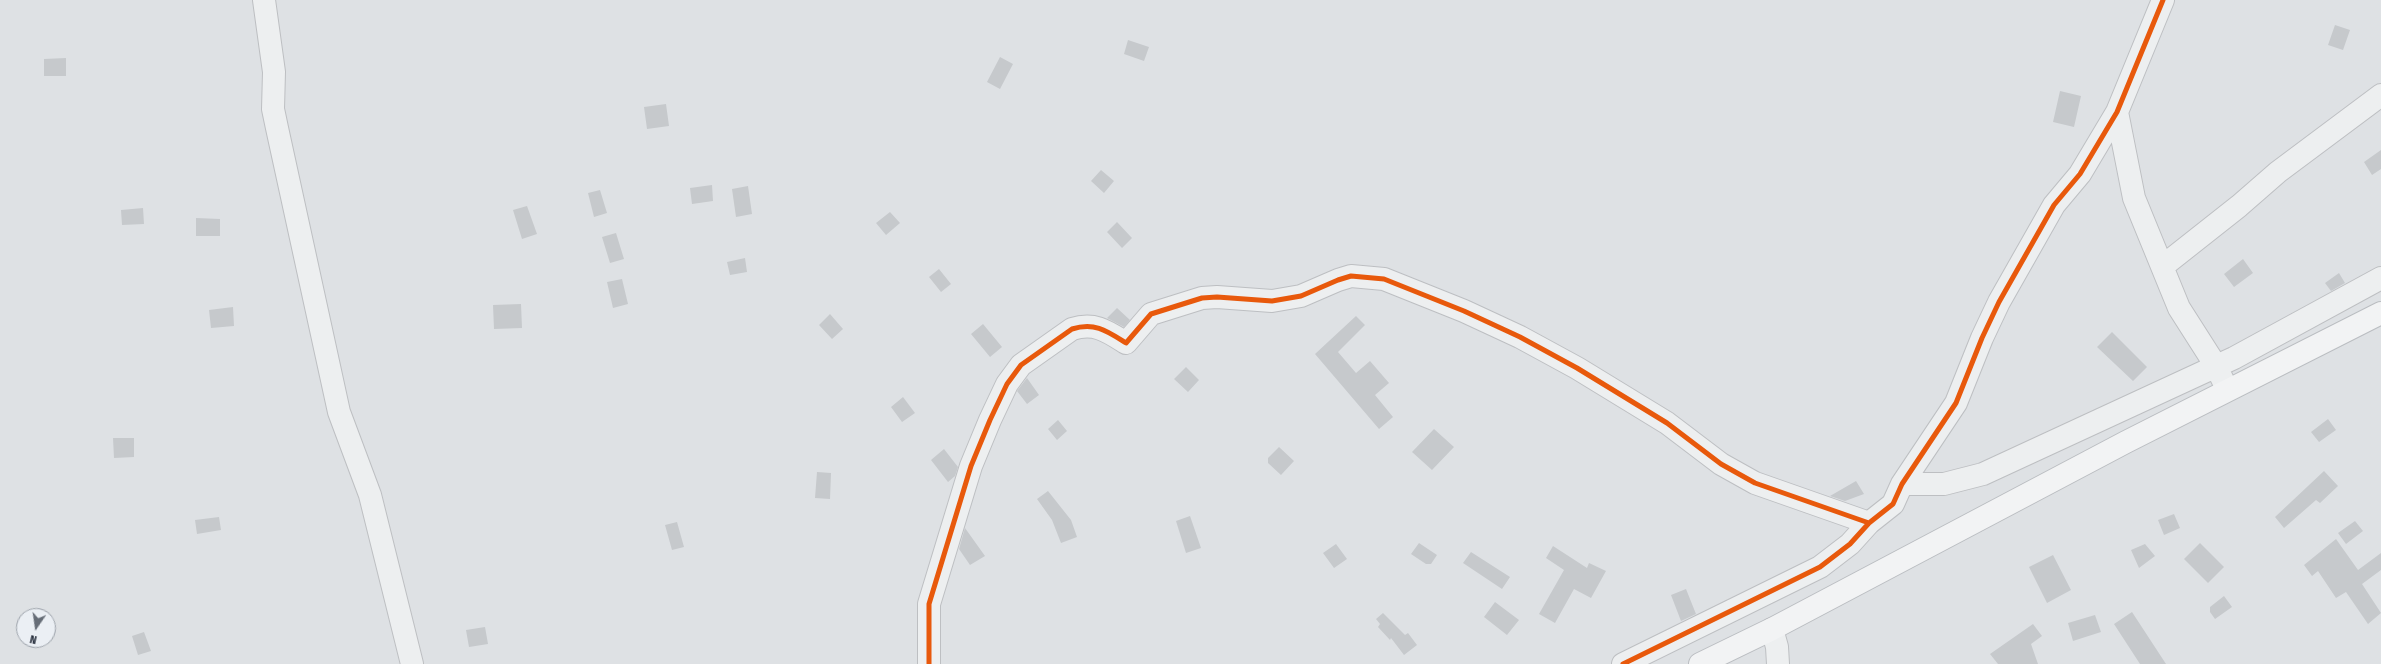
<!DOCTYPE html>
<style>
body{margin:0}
#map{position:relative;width:2381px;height:664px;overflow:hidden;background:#dee1e4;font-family:"Fira Sans Condensed",sans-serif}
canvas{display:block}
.north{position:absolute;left:16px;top:608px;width:40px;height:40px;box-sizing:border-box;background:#ebeff4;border:1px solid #9ca2aa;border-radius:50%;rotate:193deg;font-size:11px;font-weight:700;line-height:16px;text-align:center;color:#262e3c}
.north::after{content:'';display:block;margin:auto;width:14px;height:18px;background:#666d77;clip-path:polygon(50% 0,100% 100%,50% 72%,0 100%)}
</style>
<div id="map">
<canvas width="2381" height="664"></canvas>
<div class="north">N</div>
</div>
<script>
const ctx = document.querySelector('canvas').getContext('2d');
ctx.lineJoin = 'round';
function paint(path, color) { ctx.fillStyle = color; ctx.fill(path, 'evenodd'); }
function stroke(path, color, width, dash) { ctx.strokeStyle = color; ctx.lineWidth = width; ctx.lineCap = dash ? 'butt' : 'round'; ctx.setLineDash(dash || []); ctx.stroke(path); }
const building = new Path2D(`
 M2335,25L2350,30L2343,50L2328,45Z
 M1128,40L1149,47L1144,61L1124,54Z
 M1000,57L1013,64L1000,89L987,82Z
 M66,58V76H44V59Z
 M2060,91L2081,96L2074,127L2053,122Z
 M666,104L669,126L647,129L644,107Z
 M2381,150V169L2372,175L2364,162Z
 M1101,170L1114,181L1104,193L1091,181Z
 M712,185L713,201L692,204L690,188Z
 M748,186L752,214L736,217L732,189Z
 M600,190L607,213L594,217L588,193Z
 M527,206L537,234L522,239L513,210Z
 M143,208L144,224L122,225L121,210Z
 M890,212L900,223L886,235L876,223Z
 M196,218L220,219V236H196Z
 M1117,222L1132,238L1122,248L1107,232Z
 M616,233L624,259L610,263L602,237Z
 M745,258L747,272L730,275L727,262Z
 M2243,259L2253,273L2234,287L2224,274Z
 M939,269L951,284L941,292L929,277Z
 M2339,273L2345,283L2331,291L2325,283Z
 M622,279L628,304L613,308L607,282Z
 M521,304L522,328L494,329L493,305Z
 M233,307L234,326L211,328L209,310Z
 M1117,308L1130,320L1124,327L1107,318Z
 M830,314L843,329L832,339L819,325Z
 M1356,316L1365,325L1338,352L1356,373L1370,361L1389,383L1375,395L1393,417L1379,429L1315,354Z
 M983,324L1002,347L990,357L971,334Z
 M2112,332L2147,367L2133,381L2097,347Z
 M1186,367L1199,380L1188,392L1174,379Z
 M1027,378L1039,395L1027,404L1017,391Z
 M903,397L915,413L902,422L891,407Z
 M2328,419L2336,430L2319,442L2311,432Z
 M1058,420L1067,431L1057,440L1048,429Z
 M1434,429L1454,447L1432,470L1412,452Z
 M113,438H134V457L114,458Z
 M1279,447L1294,461L1281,475L1268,463V458Z
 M944,449L958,467L955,476L948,482L931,460Z
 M2324,471L2338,486L2320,503L2316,500L2284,528L2275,517Z
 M817,472L831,473L830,499L815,498Z
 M1856,481L1864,494L1845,501L1830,496Z
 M1048,491L1071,520L1077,537L1061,543L1052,520L1037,499Z
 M2174,514L2180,528L2164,535L2158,520Z
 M1190,516L1201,548L1186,553L1176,521Z
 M219,517L221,530L197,534L195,520Z
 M2355,521L2363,531L2346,544L2338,533Z
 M677,522L684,547L672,550L665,525Z
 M965,528L985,556L970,565L959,549Z
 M2336,539L2358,570L2381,553V570L2362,584L2381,613L2368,624L2346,592L2336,598L2318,571L2312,576L2304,565Z
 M1419,543L1437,555L1431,564H1426L1411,554Z
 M2200,543L2224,567L2208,583L2184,559Z
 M1336,544L1347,559L1334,568L1323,553Z
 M2145,544L2155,556L2139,568L2131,550Z
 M1553,546L1587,568L1589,563L1606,571L1591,598L1574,589L1555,623L1539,614L1564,570L1546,558Z
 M1471,552L1510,577L1502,589L1463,563Z
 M2053,555L2071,590L2047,603L2029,567Z
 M1686,589L1696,614L1681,621L1671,595Z
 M2224,596L2232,607L2215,619L2210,612V607Z
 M1495,602L1519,620L1507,635L1484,617Z
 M2132,612L2166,664H2140L2114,624Z
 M1383,613L1405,635L1408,633L1417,645L1404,655L1391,638L1390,640L1378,627L1380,624L1376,619Z
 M2095,615L2101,632L2073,641L2068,623Z
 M2033,624L2042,636L2031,644L2038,664H1998L1990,654Z
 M485,627L488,644L469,647L466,630Z
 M144,632L151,651L138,655L132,636Z`);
const minor = new Path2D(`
 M264,0L274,72L273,109L277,128L339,412L370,495L412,664
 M2117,112L2134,198L2179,308L2216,366L2227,389
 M2163,266L2239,206L2278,172L2381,95
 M1902,484H1944L1983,474L2234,358L2381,278
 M1772,629L1777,647L1778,664
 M929,664V604L971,466L990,420L1007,384L1021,365L1072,329C1095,322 1107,331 1126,343L1151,314L1202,298L1217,297L1272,301L1301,296L1338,280L1351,276L1384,279L1464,311L1520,337L1577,368L1667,423L1721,464L1755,483L1869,523
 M1623,664L1820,567L1850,544L1869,523L1893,504L1902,484L1956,403L1982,338L1999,302L2054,205L2080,174L2117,112L2163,0`);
const major = new Path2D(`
 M1700,664L1772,629L2126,442L2381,313`);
const cycleway = new Path2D(`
 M929,664V604L971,466L990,420L1007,384L1021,365L1072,329C1095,322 1107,331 1126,343L1151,314L1202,298L1217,297L1272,301L1301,296L1338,280L1351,276L1384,279L1464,311L1520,337L1577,368L1667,423L1721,464L1755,483L1869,523
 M1623,664L1820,567L1850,544L1869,523L1893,504L1902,484L1956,403L1982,338L1999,302L2054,205L2080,174L2117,112L2163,0`);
paint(building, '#c6c9cc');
stroke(minor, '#bdbfc2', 24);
stroke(major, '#babdc1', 24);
stroke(minor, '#edeff0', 22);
stroke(major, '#f2f3f4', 22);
stroke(cycleway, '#e8590c', 5);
</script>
